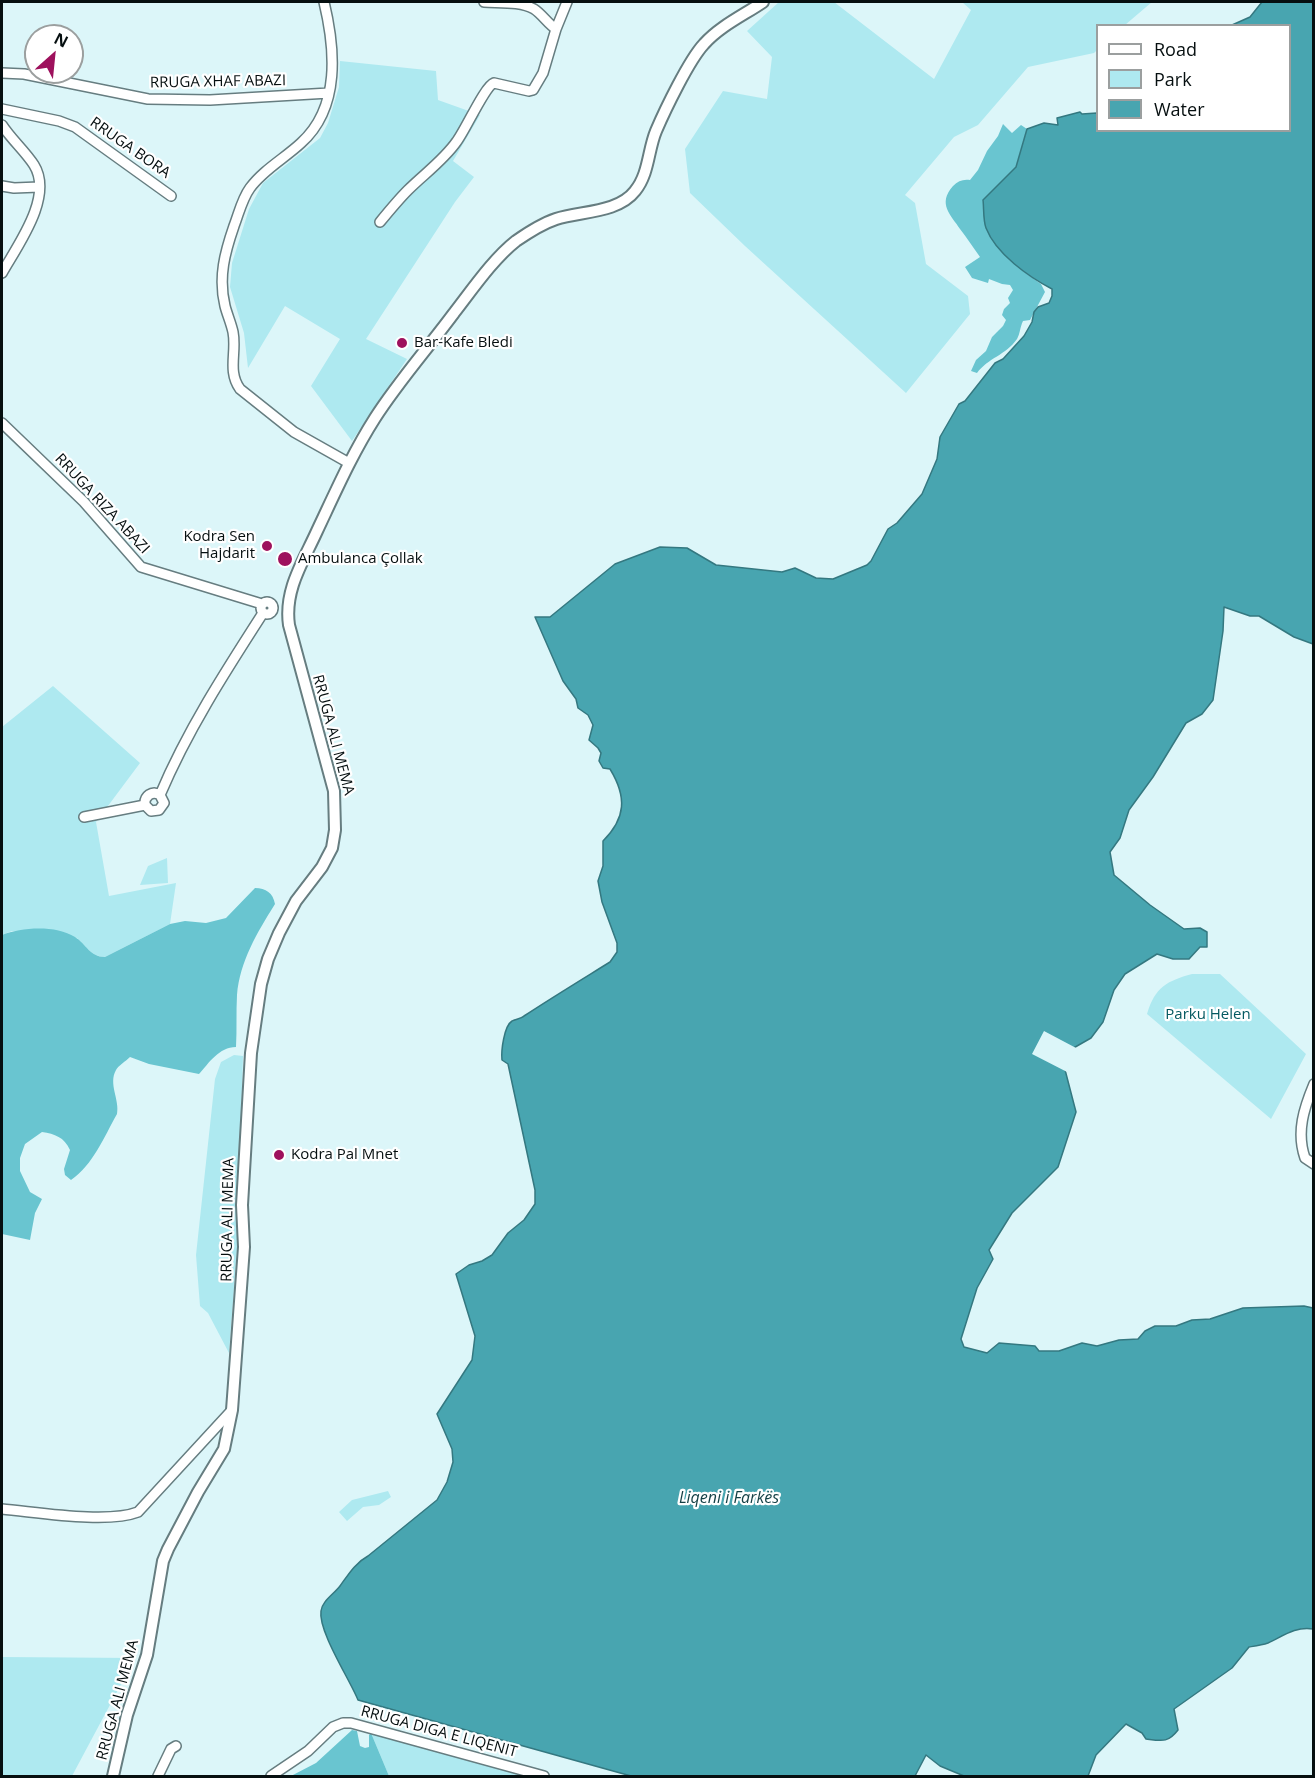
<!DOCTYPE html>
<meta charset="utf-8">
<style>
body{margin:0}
#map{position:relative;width:1315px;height:1778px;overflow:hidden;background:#dcf6f9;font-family:"Open Sans",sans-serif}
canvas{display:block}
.frame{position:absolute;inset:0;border:3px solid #060f10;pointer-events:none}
.legend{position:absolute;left:1096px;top:24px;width:195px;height:108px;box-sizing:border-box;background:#fff;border:2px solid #9b9f9f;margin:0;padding:8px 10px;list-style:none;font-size:18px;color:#060f10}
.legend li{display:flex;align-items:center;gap:12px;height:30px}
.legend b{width:30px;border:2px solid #9b9f9f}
.north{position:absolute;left:24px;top:24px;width:60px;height:60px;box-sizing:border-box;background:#fff;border:2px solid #9b9f9f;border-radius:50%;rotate:27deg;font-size:16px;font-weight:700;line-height:24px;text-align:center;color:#060f10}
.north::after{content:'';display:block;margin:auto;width:21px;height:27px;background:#9e115d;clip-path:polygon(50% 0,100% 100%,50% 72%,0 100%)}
</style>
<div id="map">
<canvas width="1315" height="1778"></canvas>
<div class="frame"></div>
<ul class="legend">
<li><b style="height:8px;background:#fff"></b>Road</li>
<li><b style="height:16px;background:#aee9f0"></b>Park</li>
<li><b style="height:16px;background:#48a5b0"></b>Water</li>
</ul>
<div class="north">N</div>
</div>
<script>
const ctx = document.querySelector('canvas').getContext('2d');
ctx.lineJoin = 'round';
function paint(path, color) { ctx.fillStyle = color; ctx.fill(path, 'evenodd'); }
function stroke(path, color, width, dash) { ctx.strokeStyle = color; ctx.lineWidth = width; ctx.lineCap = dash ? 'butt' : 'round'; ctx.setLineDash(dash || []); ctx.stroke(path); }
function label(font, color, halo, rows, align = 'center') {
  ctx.font = font + ' "Open Sans",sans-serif'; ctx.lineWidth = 4.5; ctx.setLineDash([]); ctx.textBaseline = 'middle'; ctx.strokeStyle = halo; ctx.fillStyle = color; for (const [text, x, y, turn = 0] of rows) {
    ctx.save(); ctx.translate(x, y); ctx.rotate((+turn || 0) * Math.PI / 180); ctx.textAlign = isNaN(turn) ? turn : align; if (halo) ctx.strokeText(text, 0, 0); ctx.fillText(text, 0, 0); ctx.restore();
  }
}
const green = new Path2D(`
 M779,2H834L934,79L971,10L962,2H1152L1125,25L1098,26L1097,50L1094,53L1028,67L978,125L954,137L905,195L915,203L926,264L968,296L970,314L906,393L745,246L690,193L685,149L723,91L767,99L772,57L747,31Z
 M340,61L436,71L438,100L480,115L453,161L474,177L455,202L366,339L407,359L352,441L311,386L340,339L285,306L248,368L244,333L230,287L232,263L249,209L263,183L320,138L328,123L339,87Z
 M53,686L140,763L96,822L109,896L176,883L170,924L105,957C92,957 86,947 77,938L12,931L2,935V727Z
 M167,858L168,883L140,885L148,866Z
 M1192,974H1220L1306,1054L1271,1119L1147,1014C1155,987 1167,981 1192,974Z
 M234,1055L243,1056L237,1249L229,1353L208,1313L200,1306L196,1255L215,1079L221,1062Z
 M388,1491L391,1497L379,1505L363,1507L347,1521L339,1512L352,1500Z
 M2,1657L135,1658L72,1776H2Z
 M371,1733L531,1776H389Z`);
const forest = new Path2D(`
 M1003,124L1012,133L1021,125L1027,129L1016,167L1023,271L1041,284L1045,292L1030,320L1023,321C1020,327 1020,334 1017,339C1006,355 988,358 977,373L971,371L976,360L986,351L992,337L1003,326L1006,320L1002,315L1004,309L1010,303L1008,298L1013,290L1010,285L1002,284L989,279L988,283L972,278L965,267L980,257C973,247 967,238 960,229C951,215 937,204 953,186C958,181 963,179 970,180L978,170L987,151L998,136Z
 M255,888C266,888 273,893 275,904C257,933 240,961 237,995C236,1012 237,1030 236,1047C219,1047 209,1063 199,1074L149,1064L130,1057C126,1061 118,1066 116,1070C108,1084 120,1100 117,1114C104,1137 93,1165 71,1180L65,1175L64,1169L70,1150C64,1137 55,1134 42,1132L25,1144L20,1158V1171L30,1192L42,1199L35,1213L30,1240L2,1234V935C22,927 56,925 75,937C86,944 90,957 105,957L170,924L185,921L206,923L226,918Z
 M352,1730L357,1731L360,1746L365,1748L369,1747V1735L371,1733L389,1776H291L316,1763Z`);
const water = new Path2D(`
 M1262,2H1313V644L1294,637L1259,616H1250L1224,607L1223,631L1213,700L1202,714L1186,723L1153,777L1129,810L1120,838L1110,852L1114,875L1150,905L1184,929L1200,928L1207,932V947H1200L1189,959H1173L1157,954L1125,974L1114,990L1103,1022L1091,1038L1070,1050L1063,1062L1076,1112L1058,1167L1012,1213L989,1250L993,1259L977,1288L961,1339L964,1347L987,1353L999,1343L1035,1346L1039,1351H1059L1082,1343L1097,1346L1119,1340L1138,1339L1145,1331L1155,1326H1176L1192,1320L1210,1319L1243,1308L1304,1306L1313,1308V1629C1296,1626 1283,1636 1268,1643C1262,1645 1255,1646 1249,1647L1232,1668L1174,1709L1178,1730C1168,1743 1162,1741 1146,1739L1142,1733L1126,1724L1096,1755L1088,1776H964L940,1766L926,1755L915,1776H631L358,1700C350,1680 318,1631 321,1611C322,1601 334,1594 340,1586C348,1575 355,1563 368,1556L437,1500L447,1482L453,1462L452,1449L437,1414L472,1360L475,1336L456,1274L469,1265L482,1261L492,1255L508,1233L524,1220L535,1204V1190L508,1064L502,1060C501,1051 504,1026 512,1021C515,1019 521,1019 524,1016C553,997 581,980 610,962L617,952V943L602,902L598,881L603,866V841C626,818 627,797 610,769L603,768L599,761L601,753L598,748L589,740L593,725L588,715L578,708L576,699L563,681L535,617H550L615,564L660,547L687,548L716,565L782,572L795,568L816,578L833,579L867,565L871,561L888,529L897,523L922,494L937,459L940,437L959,404L965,401L995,363L1003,359L1024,336L1032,322L1034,312L1038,307L1049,303L1052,296V289C1029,277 996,254 986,228C983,220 984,208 983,200L1016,167L1027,129L1044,123L1058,125L1057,118L1080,112L1082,114L1097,113L1098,130H1290V26L1232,25L1250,17Z`);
const pier = new Path2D(`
 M1044,1031L1078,1049L1073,1052L1067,1063L1069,1073L1032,1054Z`);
const minor = new Path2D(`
 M324,2C335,48 341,107 301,143C285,158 263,170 250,188C242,199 239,213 234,226C225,252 218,277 225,306C227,314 231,323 233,332C237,352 227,371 240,389L294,432L349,463
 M484,2C499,3 521,1 534,9C542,14 548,24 556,29
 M2,73L24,74L148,99L210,100L329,93
 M2,109L59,121L75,127L171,196
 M2,125C11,139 25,151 34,165C54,197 17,246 2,273
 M2,186L14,188L39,187
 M380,222C389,211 398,200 408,190C424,174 444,160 457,141C466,129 485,86 494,83L529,91L533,90L543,73L556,29L567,2
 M2,423L84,502L141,567L262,604
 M261 608a6 6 0 1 1 12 0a6 6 0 1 1-12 0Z
 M160,795C187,731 225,672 263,613
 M145,805L151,811L159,810L164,803L160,795
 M145,805C144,796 152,790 160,795
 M84,817L145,805
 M1314,1084C1304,1108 1296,1132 1305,1158L1314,1164
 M2,1509C37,1512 107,1524 138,1512L232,1410
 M158,1776L171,1749L176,1746
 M271,1776L308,1751L333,1727L343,1723H351L544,1776`);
const tertiary = new Path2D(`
 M113,1776L127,1715L147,1655L163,1561L168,1549L198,1492L224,1449L232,1410L244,1247L242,1205L251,1053L261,984L268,959L279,933L296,901L322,867L332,848L335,830L334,791L289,625C284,590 303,562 317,531C335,493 352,454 375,418C398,382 428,348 454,313C472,290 493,259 516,241C529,232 541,224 556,219C581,211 618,213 635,191C649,174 648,150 656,131C665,110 689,60 704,44C720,26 744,15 763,2`);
const markers = [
 [402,343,6,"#9e115d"],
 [267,546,6,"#9e115d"],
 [285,559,8,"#9e115d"],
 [279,1155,6,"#9e115d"]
];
const streetNames = [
 ["RRUGA XHAF ABAZI",218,82,-1],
 ["RRUGA BORA",130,148,35],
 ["RRUGA RIZA ABAZI",102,504,47],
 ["RRUGA ALI MEMA",333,735,75],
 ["RRUGA ALI MEMA",228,1220,-89],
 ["RRUGA ALI MEMA",118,1700,-75],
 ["RRUGA DIGA E LIQENIT",439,1732,15]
];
const poiNames = [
 ["Bar-Kafe Bledi",414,343],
 ["Kodra Sen",255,537,"right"],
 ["Hajdarit",255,554,"right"],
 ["Ambulanca Çollak",298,559],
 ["Kodra Pal Mnet",291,1155]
];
const parkNames = [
 ["Parku Helen",1208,1015]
];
const waterNames = [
 ["Liqeni i Farkës",729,1498]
];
paint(green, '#aee9f0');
paint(forest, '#69c5d0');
paint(water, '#48a5b0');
stroke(water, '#347880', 1.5);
paint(pier, '#dcf6f9');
stroke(minor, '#667d80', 12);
stroke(tertiary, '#667d80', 14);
stroke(minor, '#fff', 9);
stroke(tertiary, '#fff', 10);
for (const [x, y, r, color] of markers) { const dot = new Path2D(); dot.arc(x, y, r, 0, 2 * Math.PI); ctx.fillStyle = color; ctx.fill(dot); stroke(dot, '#fff', 2); }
label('15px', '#060f10', '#fff', streetNames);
label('15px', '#060f10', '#fff', poiNames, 'left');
label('15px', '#045961', '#fff', parkNames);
label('italic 16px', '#133f44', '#fff', waterNames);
</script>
